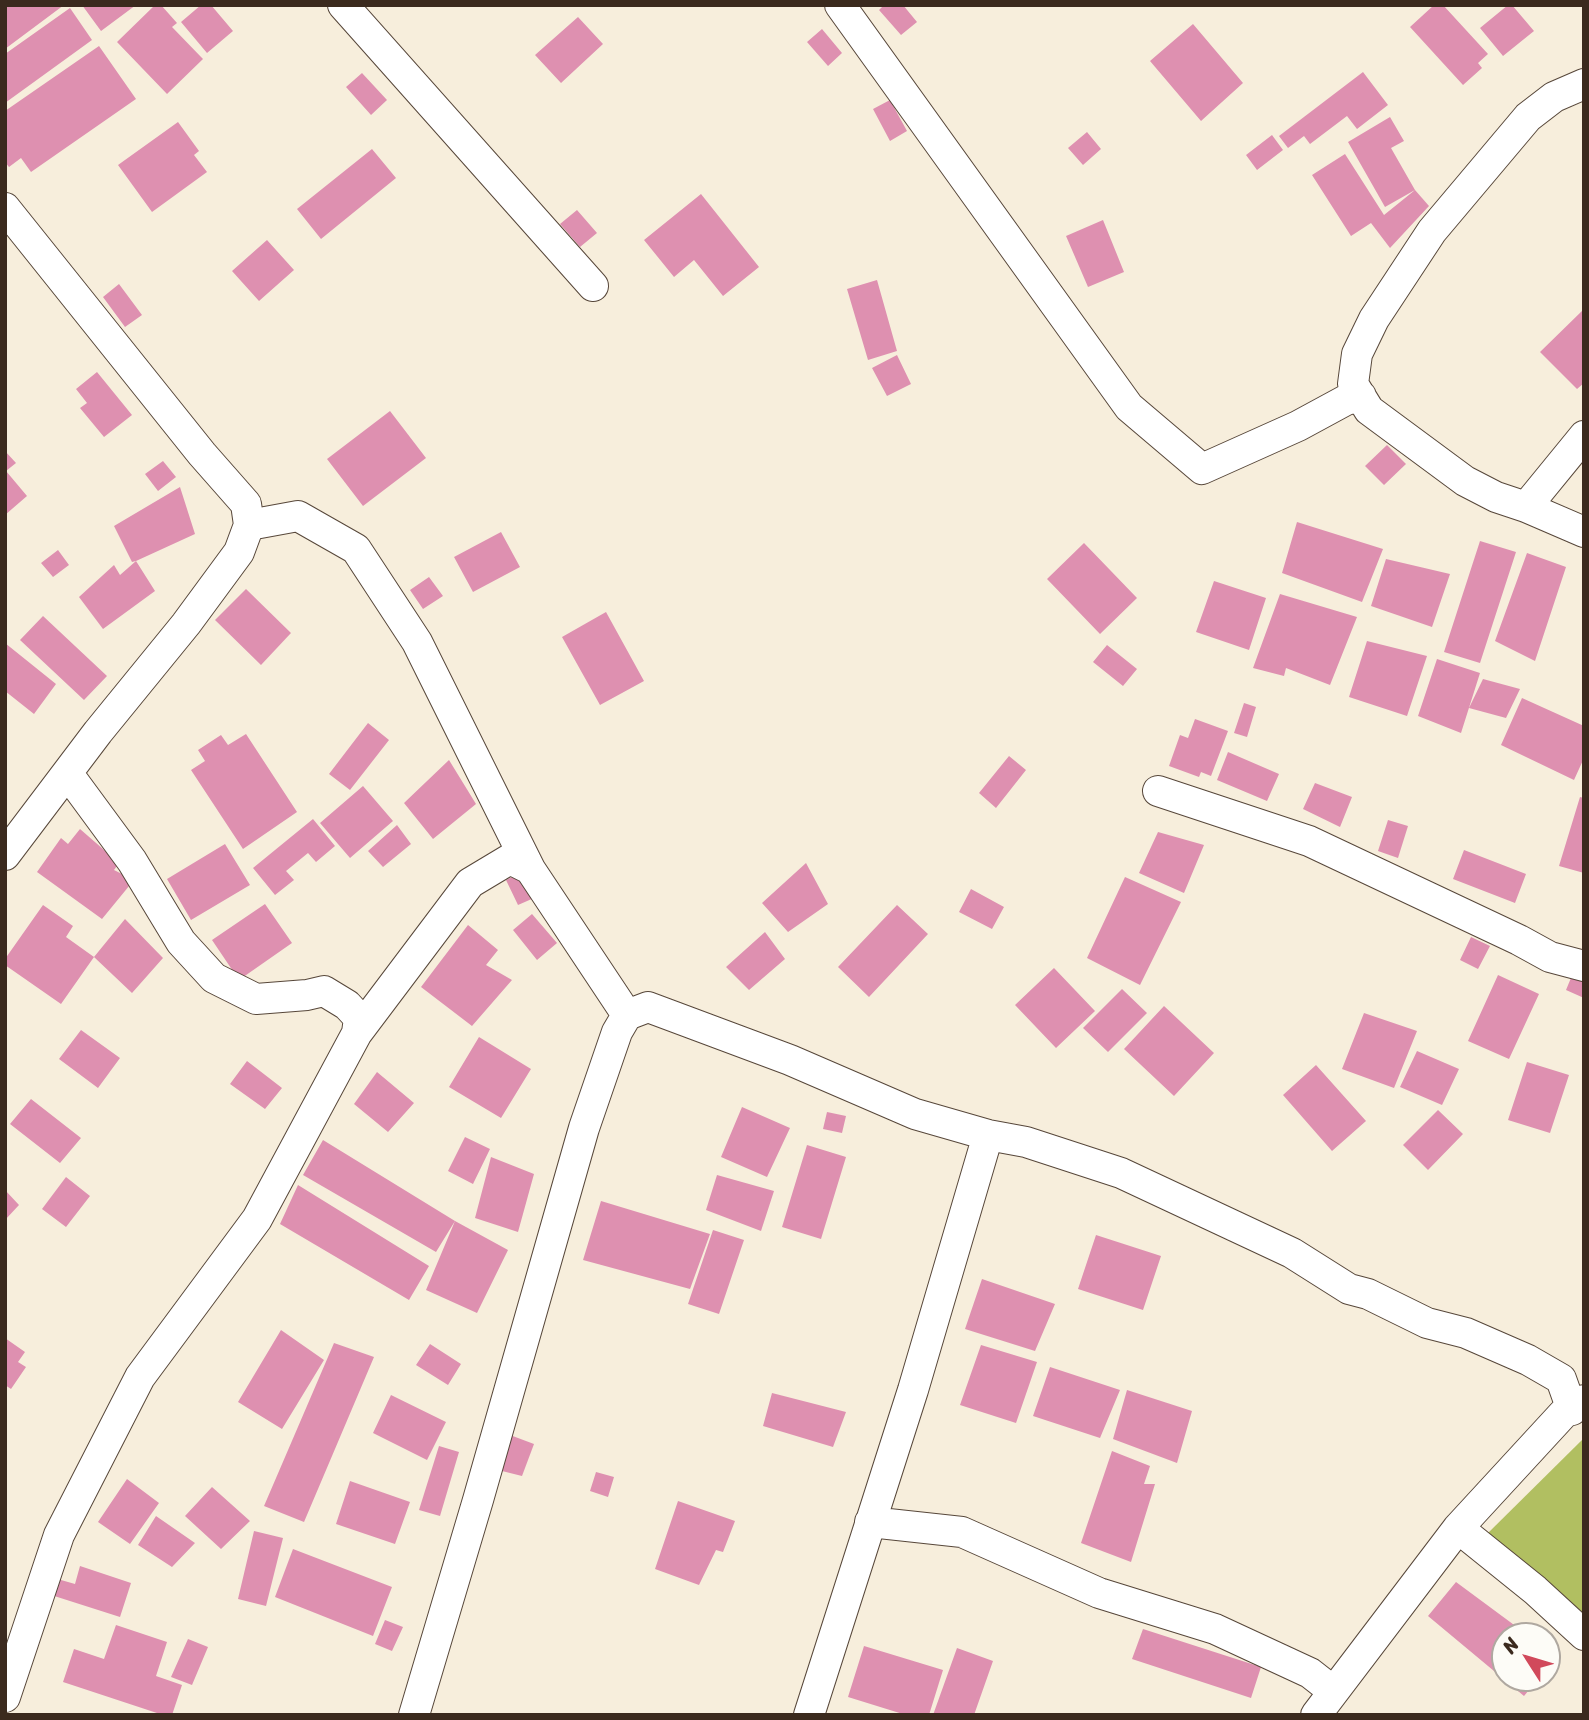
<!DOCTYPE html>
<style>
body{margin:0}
#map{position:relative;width:1589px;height:1720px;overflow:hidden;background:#f7eedc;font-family:Sriracha,sans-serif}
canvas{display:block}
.frame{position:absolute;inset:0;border:7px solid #3b2a1e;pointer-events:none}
.north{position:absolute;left:1491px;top:1622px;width:70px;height:70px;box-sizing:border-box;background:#fdfcf7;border:2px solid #afa8a0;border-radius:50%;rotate:307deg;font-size:19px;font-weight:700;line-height:28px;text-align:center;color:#3b2a1e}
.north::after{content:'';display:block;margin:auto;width:24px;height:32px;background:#d1495b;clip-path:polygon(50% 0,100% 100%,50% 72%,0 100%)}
</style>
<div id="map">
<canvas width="1589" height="1720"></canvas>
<div class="frame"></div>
<div class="north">N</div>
</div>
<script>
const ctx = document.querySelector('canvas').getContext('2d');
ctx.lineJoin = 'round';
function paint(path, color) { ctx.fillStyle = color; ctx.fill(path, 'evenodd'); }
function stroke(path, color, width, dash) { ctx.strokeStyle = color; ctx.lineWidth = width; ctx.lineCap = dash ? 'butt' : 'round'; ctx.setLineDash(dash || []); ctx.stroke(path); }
const green = new Path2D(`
 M1584,1438V1619L1487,1534Z`);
const building = new Path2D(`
 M5,5H64L5,49Z
 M82,5H136L101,31Z
 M155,5H161L177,23L172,27L203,59L167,94L117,42Z
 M201,5H211L233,31L207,53L181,22Z
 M884,5H903L917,22L901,35L879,10Z
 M1434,5H1443L1488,54L1478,63L1482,68L1463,85L1410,27Z
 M1508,5H1512L1534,31L1503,56L1480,28Z
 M70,8L92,40L5,103V54Z
 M578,17L603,44L561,83L535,55Z
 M1193,24L1243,83L1201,121L1150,61Z
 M822,29L842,53L828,66L807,42Z
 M99,46L136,99L31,172L21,158L9,167L5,162V111Z
 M1363,72L1388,105L1357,129L1347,116L1310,144L1304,136L1288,148L1279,136Z
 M362,73L387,100L371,115L346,87Z
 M890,100L907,131L890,141L873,109Z
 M1390,117L1404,141L1391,148L1415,190L1385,207L1348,142Z
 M178,122L199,151L194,155L207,172L152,212L118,165Z
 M1087,132L1101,149L1083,165L1068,148Z
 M1272,135L1283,150L1257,170L1246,155Z
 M372,149L396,178L321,239L297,209Z
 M1345,154L1384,215L1415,190L1429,206L1390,248L1371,223L1351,236L1312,175Z
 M701,194L759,267L723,296L694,260L674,277L644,240Z
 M577,210L597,233L580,247L560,224Z
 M1103,220L1124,272L1088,287L1066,236Z
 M267,240L294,270L259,301L232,271Z
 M877,280L897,351L868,360L847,289Z
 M119,284L142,315L125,327L103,297Z
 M1584,309V383L1577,389L1540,352Z
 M897,355L911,384L887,396L872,368Z
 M97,372L132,415L104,437L80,408L87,403L76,389Z
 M390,411L426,458L363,506L327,459Z
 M1387,445L1406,464L1384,485L1365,466Z
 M5,451L16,463L6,471L27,496L5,515Z
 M163,461L176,477L158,491L145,474Z
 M180,487L195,534L136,561L155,591L103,629L79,597L114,565L120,575L136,561L132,562L114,526Z
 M1297,522L1383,549L1362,602L1282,573Z
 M501,532L520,567L473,592L454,557Z
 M1480,541L1516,552L1480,663L1444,652Z
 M1084,543L1137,598L1100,634L1047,579Z
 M58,550L69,565L53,577L41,563Z
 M1527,553L1566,567L1535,661L1495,641Z
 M1386,559L1450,574L1432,627L1371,606Z
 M429,577L443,596L423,609L410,590Z
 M1214,581L1266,598L1249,650L1196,632Z
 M246,589L291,633L261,665L215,620Z
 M1280,594L1357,617L1330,685L1286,668L1284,676L1253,668Z
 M606,612L644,681L600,705L562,637Z
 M43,616L107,676L84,700L20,640Z
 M1367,641L1427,656L1407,716L1349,697Z
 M5,643L56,684L34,714L5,691Z
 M1107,645L1137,669L1123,686L1093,662Z
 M1437,659L1480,673L1461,733L1418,716Z
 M1483,679L1520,689L1506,718L1469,708Z
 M1522,698L1584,726V758L1574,780L1501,745Z
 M1244,703L1256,707L1247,737L1234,733Z
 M1195,719L1228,731L1211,776L1201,772L1199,777L1169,766L1180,735L1188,738Z
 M368,723L389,740L350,790L329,774Z
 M246,734L297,812L243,849L191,770L205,761L198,750L221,735L228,745Z
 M1228,752L1279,774L1267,801L1217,780Z
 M1009,756L1026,770L996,808L979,793Z
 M449,760L476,804L433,839L404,803Z
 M1315,783L1352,797L1340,827L1303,809Z
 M363,786L393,821L350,858L320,823Z
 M1580,797L1584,798V873L1559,866Z
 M313,819L335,846L316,862L308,853L286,871L294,880L275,895L253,868Z
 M1388,820L1408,826L1398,858L1378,851Z
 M397,825L411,844L383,867L368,851Z
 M80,829L119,863L114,870L134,880L102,919L37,872L61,838L68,844Z
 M1158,832L1204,845L1184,893L1139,873Z
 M225,844L250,885L191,920L167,879Z
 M1464,850L1526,874L1515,903L1453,879Z
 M806,863L828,904L788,932L762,903Z
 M522,872L534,898L518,905L506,880Z
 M1125,877L1181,902L1140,985L1087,958Z
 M971,889L1004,907L992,929L959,912Z
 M265,904L292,943L239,980L212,940Z
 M43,905L73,926L66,937L94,957L61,1004L5,965V959Z
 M897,905L928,934L869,997L838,967Z
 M532,914L557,943L537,960L513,930Z
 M125,919L163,958L132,993L94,957Z
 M468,925L498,950L486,965L512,980L472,1026L421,987Z
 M765,932L785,959L749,990L726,967Z
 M1471,937L1490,946L1478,969L1460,960Z
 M1054,968L1095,1011L1056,1048L1015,1005Z
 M1573,973L1584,977V998L1566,990Z
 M1498,975L1539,994L1509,1059L1468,1041Z
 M1122,989L1147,1013L1108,1052L1083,1028Z
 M1164,1006L1214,1053L1174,1096L1124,1049Z
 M1364,1013L1417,1031L1394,1088L1342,1069Z
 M81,1030L120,1058L98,1088L59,1059Z
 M479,1037L531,1069L501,1118L449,1087Z
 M1417,1051L1459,1069L1442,1105L1400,1087Z
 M247,1061L282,1088L265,1109L230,1084Z
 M1527,1062L1569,1075L1550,1133L1508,1120Z
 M1316,1065L1366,1121L1332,1151L1283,1095Z
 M377,1072L414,1103L388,1132L354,1104Z
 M31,1099L81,1138L60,1163L10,1124Z
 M742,1107L790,1128L767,1177L721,1157Z
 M1438,1110L1463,1134L1428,1170L1403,1145Z
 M827,1112L846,1116L842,1133L823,1129Z
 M465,1137L490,1149L473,1184L448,1171Z
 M323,1140L455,1221L436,1252L303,1175Z
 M807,1145L846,1157L821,1239L782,1227Z
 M491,1157L534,1174L518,1232L475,1218Z
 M717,1175L774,1191L761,1231L706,1210Z
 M66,1177L90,1196L66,1227L42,1209Z
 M298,1185L429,1266L409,1300L280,1224Z
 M5,1190L19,1205L5,1220Z
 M601,1201L710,1234L690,1289L583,1260Z
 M455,1221L508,1250L477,1313L426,1290Z
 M713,1230L744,1240L719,1314L688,1304Z
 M1096,1235L1161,1256L1143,1310L1078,1289Z
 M982,1279L1055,1304L1035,1351L965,1329Z
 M281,1330L324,1360L282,1429L238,1402Z
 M5,1338L25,1352L18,1362L26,1367L11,1389L5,1385Z
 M334,1343L374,1357L304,1522L264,1506Z
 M430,1344L461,1364L448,1385L416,1365Z
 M981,1345L1037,1362L1016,1423L960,1405Z
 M1050,1367L1120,1390L1100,1438L1033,1416Z
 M1127,1390L1192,1411L1177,1463L1113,1439Z
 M772,1393L846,1412L833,1447L763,1426Z
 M391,1395L446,1422L427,1460L373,1433Z
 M510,1435L534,1444L522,1476L498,1470Z
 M439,1446L459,1452L440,1516L419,1510Z
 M1112,1451L1150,1466L1144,1484H1155L1131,1562L1081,1543Z
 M596,1472L614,1477L608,1497L590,1491Z
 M127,1479L159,1503L130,1544L98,1522Z
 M350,1481L410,1502L395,1544L336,1524Z
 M212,1487L250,1521L221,1549L185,1516Z
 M678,1501L735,1521L723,1552L716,1550L699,1585L655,1569Z
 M156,1516L195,1543L172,1567L138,1545Z
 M254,1531L283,1538L266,1606L238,1599Z
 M293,1549L392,1587L373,1636L275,1597Z
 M80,1566L131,1583L120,1617L48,1594L54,1578L75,1584Z
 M1456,1582L1529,1636H1505V1678H1539L1524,1696L1428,1616Z
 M385,1620L403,1627L392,1651L375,1644Z
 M116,1625L167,1642L156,1676L182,1685L172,1715H163L63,1682L74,1649L104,1659Z
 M1143,1629L1261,1667L1251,1698L1132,1659Z
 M188,1639L208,1647L192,1685L171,1677Z
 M864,1646L943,1670L929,1715H906L848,1697Z
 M957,1648L993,1661L974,1715H933Z
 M1547,1649L1557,1656L1547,1668Z`);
const minor = new Path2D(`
 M343,5L593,286
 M840,5L1129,407L1202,469L1298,426L1346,400L1361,396
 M1584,84L1554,97L1528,117L1432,231L1374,319L1357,354L1353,384L1369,410L1465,481L1496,497L1526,507L1584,532
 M5,208L202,454L246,504L249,525L239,552L186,624L98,732L5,855
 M1526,507L1584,436
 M249,525L298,516L356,549L417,642L530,869
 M1158,791L1309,841L1519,940L1550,957L1584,966
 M357,1033L470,883L510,859L530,869L627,1015
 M870,1522L962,1532L1099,1593L1215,1629L1310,1673L1333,1691
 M1458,1528L1535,1590L1584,1635
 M5,1697L59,1535L140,1377L257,1219L357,1033L359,1018L347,1005L324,991L307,995L256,999L214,978L181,942L132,861L68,774
 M414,1715L478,1500L584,1128L617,1032L627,1015L648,1007L790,1060L915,1114L988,1135L1026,1142L1121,1173L1292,1253L1349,1289L1368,1294L1427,1323L1466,1333L1528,1360L1561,1379L1572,1410
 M809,1715L913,1390L988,1135
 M1316,1715L1458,1528L1563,1414L1584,1400`);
paint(green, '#b1bf61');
paint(building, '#de90b0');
stroke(minor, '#57473a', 32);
stroke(minor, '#fff', 30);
</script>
